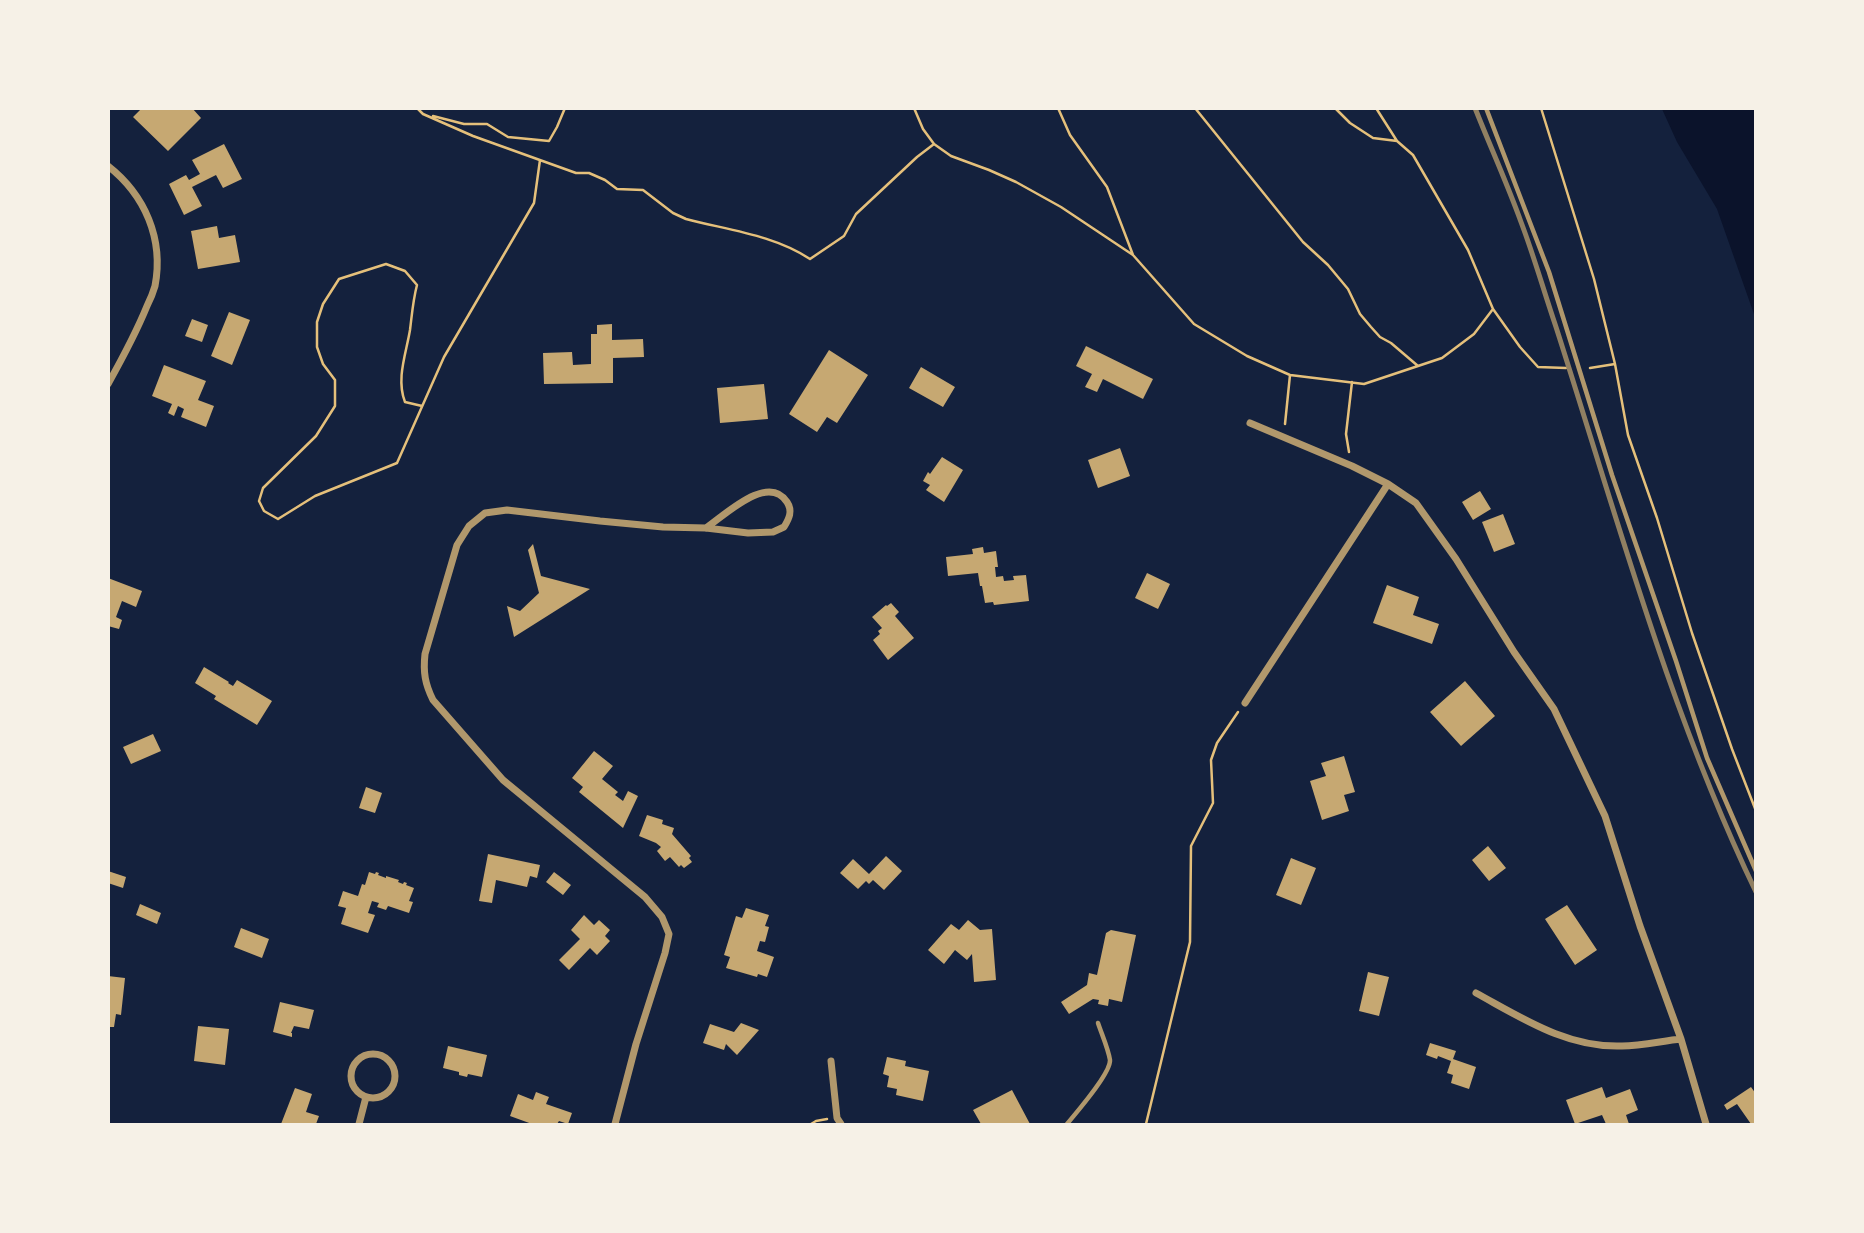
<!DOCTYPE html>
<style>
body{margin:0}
#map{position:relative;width:1864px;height:1233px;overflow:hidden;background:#14213d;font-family:Barlow,sans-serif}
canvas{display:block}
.frame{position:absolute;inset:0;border:110px solid #f6f1e7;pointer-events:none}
</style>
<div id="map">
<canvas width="1864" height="1233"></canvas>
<div class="frame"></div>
</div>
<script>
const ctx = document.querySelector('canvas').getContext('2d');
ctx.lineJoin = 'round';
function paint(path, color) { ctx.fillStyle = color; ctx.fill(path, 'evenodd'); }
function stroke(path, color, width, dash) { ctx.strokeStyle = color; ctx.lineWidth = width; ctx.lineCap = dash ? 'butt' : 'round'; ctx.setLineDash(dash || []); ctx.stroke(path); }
const water = new Path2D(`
 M1662,109H1755V317L1717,209L1677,142Z`);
const building = new Path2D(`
 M142,108H192L201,118L168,151L133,117Z
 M224,144L242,179L223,188L216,175L192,187L202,206L184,215L169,184L186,175L189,180L200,174L192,160Z
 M217,226L219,238L235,235L240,262L198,269L191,231Z
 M229,312L250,320L232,365L211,356Z
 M192,319L208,325L202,342L185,336Z
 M612,324V340L643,339L644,357L613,358V383L544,384L543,353L572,352L573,365L591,364V334H597V325Z
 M1086,346L1153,379L1143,399L1103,379L1097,392L1085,387L1092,374L1076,366Z
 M829,350L868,375L837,423L827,417L817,432L789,414Z
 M164,365L206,381L198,400L214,406L206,427L181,417L184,409L178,406L174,416L168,413L172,404L152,396Z
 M921,367L955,387L943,407L909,388Z
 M764,384L768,419L720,423L717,388Z
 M1120,448L1130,476L1098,488L1088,460Z
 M942,457L963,470L944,502L926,490L930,485L923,481L928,472L930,474Z
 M1480,491L1491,509L1473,520L1462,502Z
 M1503,514L1515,544L1494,552L1482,522Z
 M533,544L541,576L590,589L514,637L507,606L520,611L539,593L528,550Z
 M983,547L984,553L996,551L998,567H995L996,577L1003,576L1004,581L1014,580L1013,576L1026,575L1029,601L994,605L993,602L985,603L982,586H980L978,573L948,576L946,557L973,554L972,549Z
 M1147,573L1170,584L1158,609L1135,598Z
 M108,578L142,591L136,607L122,601L116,617L122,620L119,629L108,626Z
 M1387,585L1419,597L1413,615L1439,624L1432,644L1373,623Z
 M891,603L899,612L895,616L914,638L888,660L873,640L880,634L878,631L882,628L872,617L886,605L887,606Z
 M204,667L229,682L228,683L233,686L237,680L272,701L257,725L214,699L216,696L195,683Z
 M1465,681L1495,716L1461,746L1430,712Z
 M153,734L161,751L131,764L123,747Z
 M594,751L613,766L602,779L618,792L615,795L623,801L628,791L638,796L623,828L579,792L583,787L572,778Z
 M1344,756L1355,792L1344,795L1349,811L1322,820L1310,781L1326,776L1321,763Z
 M366,787L382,793L375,813L359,808Z
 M647,815L663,820L662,824L674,828L672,834L691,856L689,858L692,862L684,868L681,865L679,867L670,857L665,861L657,851L661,847L656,843L639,836Z
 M1488,846L1506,868L1489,881L1472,860Z
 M488,854L540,865L537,878L530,876L527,887L496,880L492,903L479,901Z
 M886,856L902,871L884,890L873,880L869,884L866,881L858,889L840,873L853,859L869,874Z
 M1291,858L1316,868L1301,905L1276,895Z
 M108,871L126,877L123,888L108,883Z
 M369,872L375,874L376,872L379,873L378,875L386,878V876L399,880L398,882L403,884L404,882L407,883L406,885L414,888L409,901L413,902L409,913L388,906L386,910L377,907L379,903L372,901L368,913L375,915L368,933L341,924L346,908L338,906L343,891L358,896L362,884L365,885Z
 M554,872L571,885L563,895L546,882Z
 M140,904L161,913L157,924L136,915Z
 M1567,905L1597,950L1575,965L1545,919Z
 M746,908L769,915L765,926L769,927L765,942L760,941L757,951L774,957L767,977L758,974L757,977L726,968L730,957L724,955L736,916L742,918Z
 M584,915L594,925L599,920L610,930L605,936L610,941L597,955L590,948L569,970L559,960L580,939L571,930Z
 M968,920L980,930L992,929L996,980L974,982L972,954L967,960L955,950L944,964L928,950L951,924L959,930Z
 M241,928L269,939L262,958L234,947Z
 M1111,930L1136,935L1122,1002L1109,999L1108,1006L1098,1004L1099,1000L1093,999L1069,1014L1061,1002L1087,985L1089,973L1097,975L1106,933Z
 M1368,972L1389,977L1379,1016L1359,1011Z
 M108,976L125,978L121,1015L116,1014L114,1027H108Z
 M280,1002L314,1010L309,1029L294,1026L291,1033H292V1037L273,1032Z
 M741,1023L759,1030L737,1055L726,1044L724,1050L703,1043L710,1024L734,1032Z
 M198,1026L229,1029L225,1065L194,1061Z
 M1430,1043L1456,1051L1453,1059L1476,1067L1469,1089L1451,1083L1453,1075L1447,1073L1451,1061L1438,1056L1437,1059L1426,1055Z
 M448,1046L487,1055L482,1077L468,1074L467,1077L459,1075V1072L443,1068Z
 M887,1057L906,1061L905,1066L929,1071L923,1101L896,1095L897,1089L887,1087L889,1076L883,1074Z
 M1602,1087L1606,1098L1630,1089L1638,1110L1626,1115L1629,1124H1606L1602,1115L1575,1124L1566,1100Z
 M1751,1087L1756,1094V1124H1751L1737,1104L1727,1110L1724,1105Z
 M295,1088L312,1094L306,1112L319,1116L316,1124H281Z
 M1012,1090L1030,1124H981L973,1110Z
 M536,1092L549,1097L546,1104L572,1113L568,1124L559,1121L557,1124H532L510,1116L518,1094L533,1100Z`);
const path = new Path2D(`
 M417,108L423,114L473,136L576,173H589L605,180L617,189L643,190L673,213L686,219C728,230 774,235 810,259L844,236L856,214L917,157L934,144
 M914,108L923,129L934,144L951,156L989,170L1016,182L1061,207L1133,255
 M1058,108L1070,135L1107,187L1133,255L1194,324L1247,356L1290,375L1364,384L1442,358L1474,334L1493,309L1468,250L1413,155L1397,141L1376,108
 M1195,108L1303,242L1328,265L1348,289L1360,314L1371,327L1380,337L1391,343L1418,366
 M1335,108L1350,123L1373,138L1397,141
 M1541,108L1594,279L1615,364L1628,435L1657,518L1692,633L1732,749L1756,811
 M433,116L464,124H487L508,137L549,141L557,127L565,108
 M1493,309L1520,347L1538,367L1566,368
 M1590,368L1615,364
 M422,406L405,402C396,379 406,354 410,330C412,314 413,300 417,285L405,271L386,264L339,279L323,304L317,322V347L323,364L335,380V406L316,436L263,488L259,501L264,511L278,519L315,496L397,463L444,357L534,203L540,160
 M1285,424L1290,375
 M1349,452L1346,434L1352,382
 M811,1124L816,1121L827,1119
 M1146,1124L1190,942L1191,846L1213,803L1211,760L1217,743L1238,712`);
const service = new Path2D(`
 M1486,108L1549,272L1612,475L1676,661L1707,758L1756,871
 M1067,1124C1076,1113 1111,1073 1110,1060C1108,1048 1102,1035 1098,1023`);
const minor = new Path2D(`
 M108,166C145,195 164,239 155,286C153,293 150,300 147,306C136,333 122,359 108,384
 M1250,423L1352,466L1388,484L1416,503L1456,559L1514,652L1554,709L1605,816L1640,926L1681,1039L1706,1124
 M1245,703L1388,484
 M1476,993C1522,1018 1567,1048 1622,1046C1641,1046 1662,1041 1681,1039
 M351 1076a22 22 0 1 1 44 0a22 22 0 1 1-44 0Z
 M831,1061L837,1118L841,1124
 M359,1124L366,1097
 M615,1124L636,1044L665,953L669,934L662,917L645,897L503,780L433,700C425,684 423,672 425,654L457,545L469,526L485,513L507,510L600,521L663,527L706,528L748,533L773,532L784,527C789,519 793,511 787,502C768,473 725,515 706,528`);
const rail = new Path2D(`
 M1475,108C1490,146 1507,183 1521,222C1534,256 1544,292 1556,327C1617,517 1669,711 1756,892`);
paint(water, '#0b132b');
paint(building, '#c6a872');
stroke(path, '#e5c07b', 2.5);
stroke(service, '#b1986c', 4.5);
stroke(minor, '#b1986c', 7);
stroke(rail, '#918062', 5);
</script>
